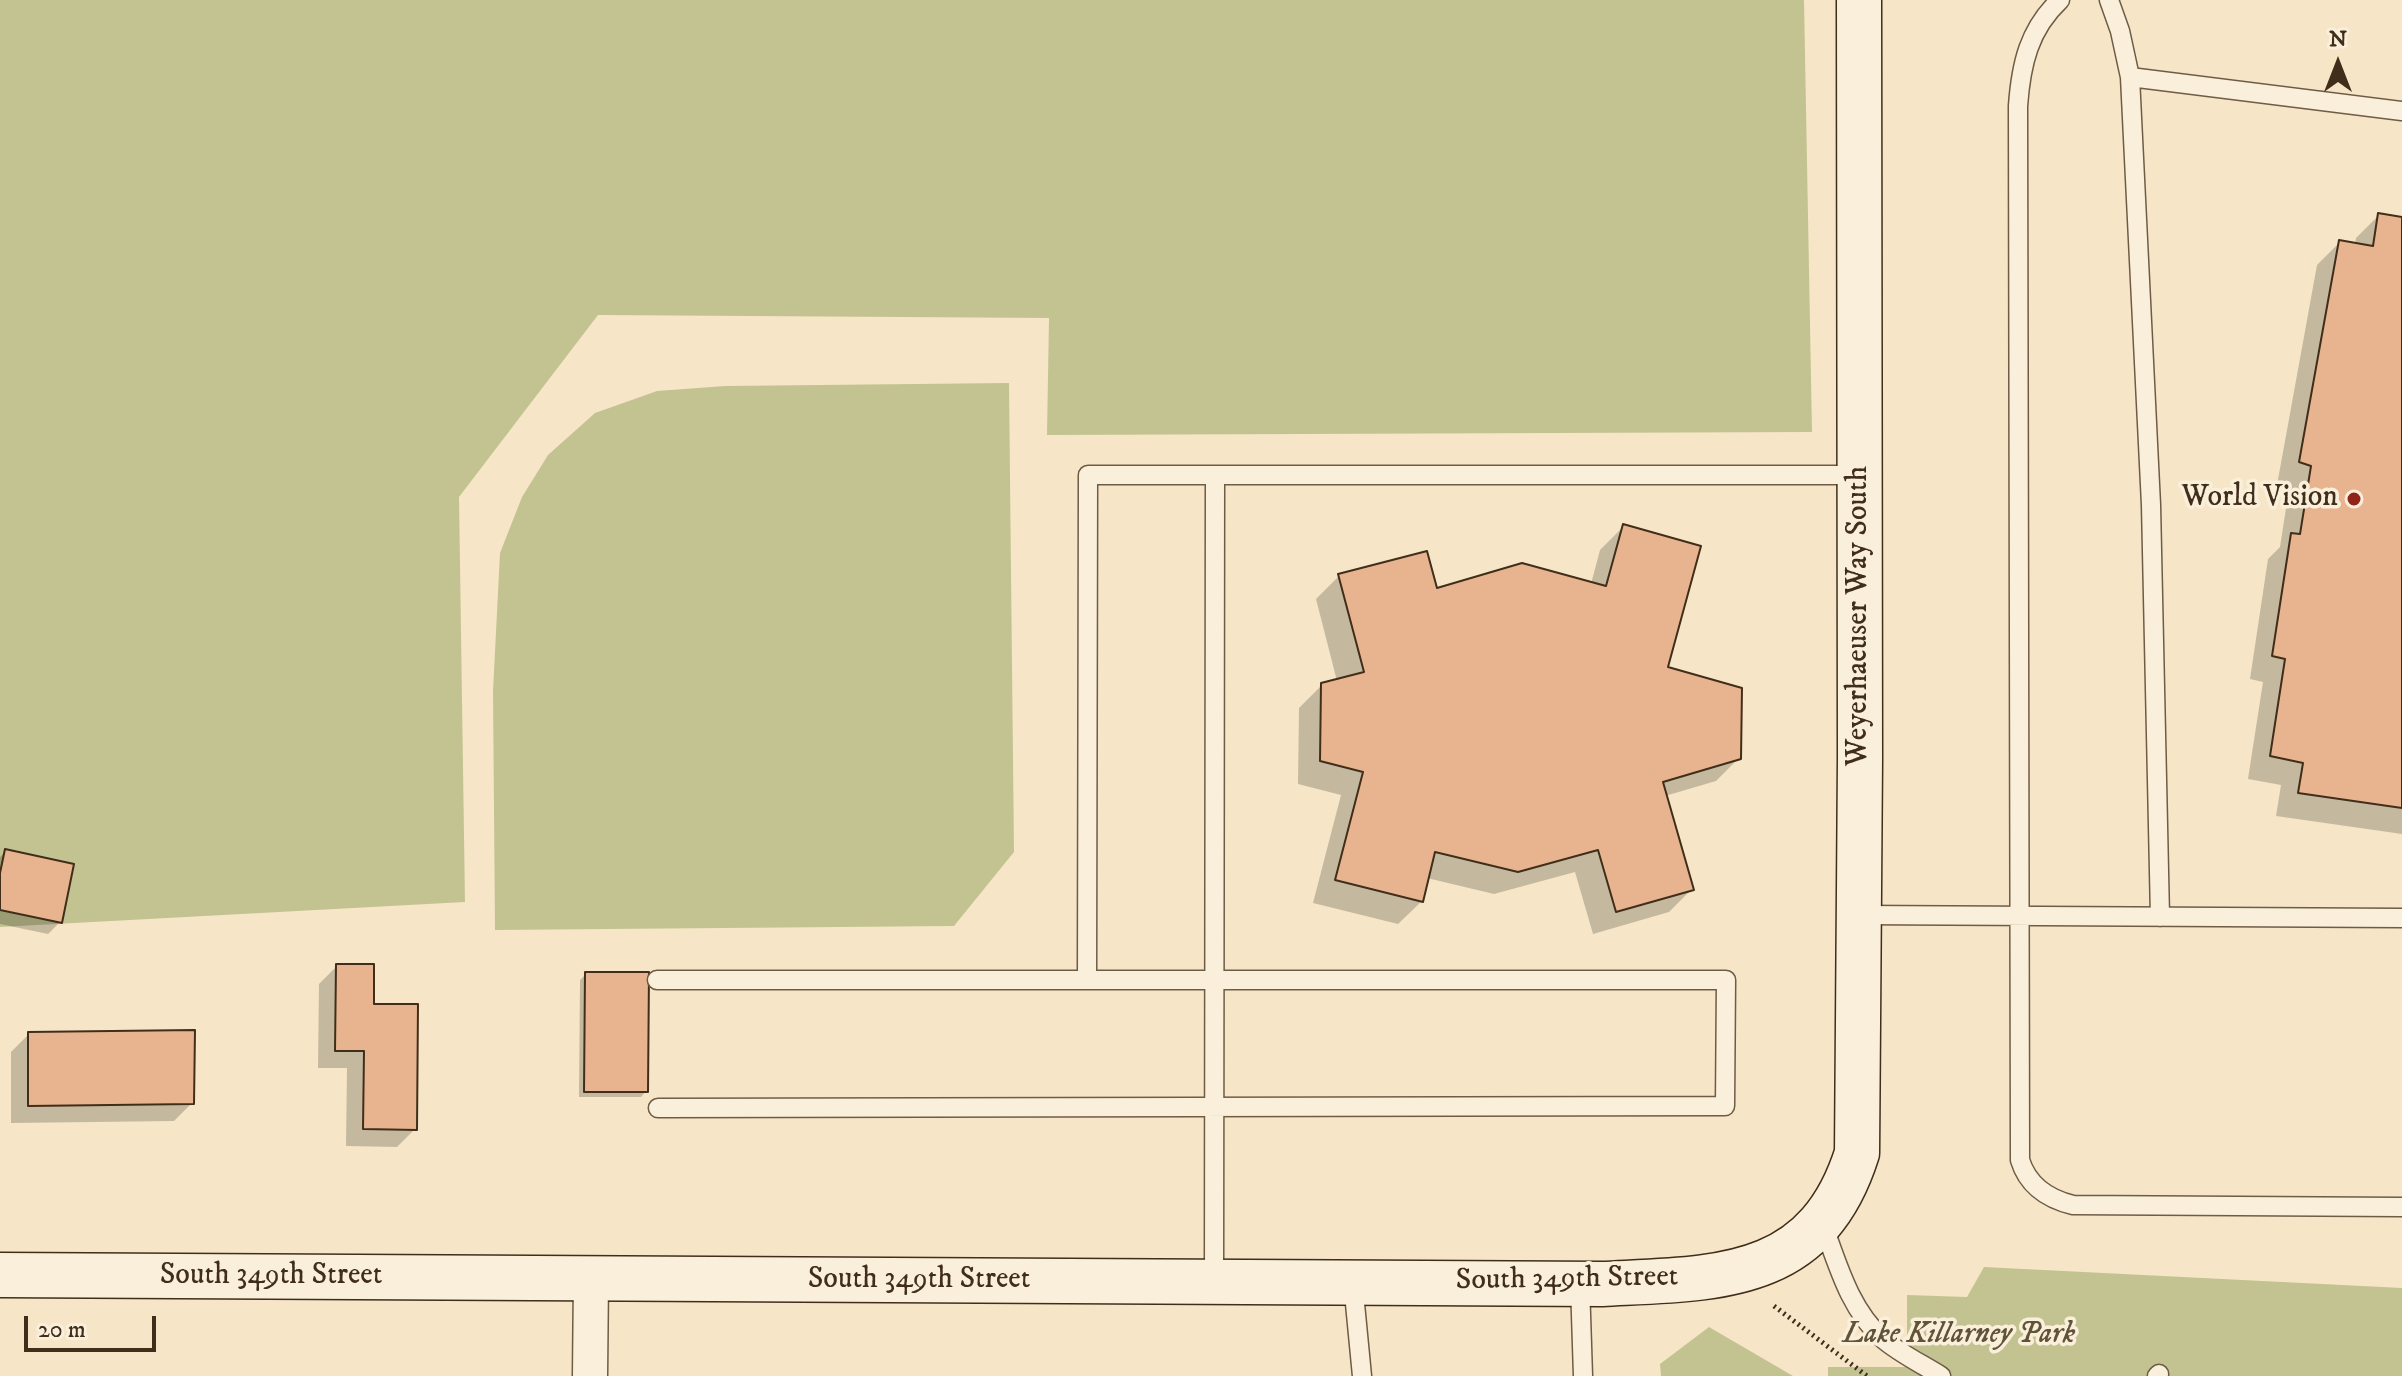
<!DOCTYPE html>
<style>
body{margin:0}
#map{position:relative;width:2402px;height:1376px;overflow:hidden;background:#f6e6c7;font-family:"IM FELL DW Pica",serif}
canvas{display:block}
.north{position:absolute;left:2298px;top:24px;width:80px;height:80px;-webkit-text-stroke:6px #f9efdb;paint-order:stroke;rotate:0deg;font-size:22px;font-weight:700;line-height:32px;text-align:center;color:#402e1a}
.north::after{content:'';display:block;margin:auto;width:28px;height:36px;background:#402e1a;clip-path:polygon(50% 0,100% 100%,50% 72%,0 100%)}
.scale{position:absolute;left:24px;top:1316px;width:132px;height:36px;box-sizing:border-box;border:4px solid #402e1a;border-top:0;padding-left:10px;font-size:24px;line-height:28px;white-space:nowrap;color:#402e1a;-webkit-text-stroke:6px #f9efdb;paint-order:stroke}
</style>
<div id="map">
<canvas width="2402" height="1376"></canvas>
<div class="north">N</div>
<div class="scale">20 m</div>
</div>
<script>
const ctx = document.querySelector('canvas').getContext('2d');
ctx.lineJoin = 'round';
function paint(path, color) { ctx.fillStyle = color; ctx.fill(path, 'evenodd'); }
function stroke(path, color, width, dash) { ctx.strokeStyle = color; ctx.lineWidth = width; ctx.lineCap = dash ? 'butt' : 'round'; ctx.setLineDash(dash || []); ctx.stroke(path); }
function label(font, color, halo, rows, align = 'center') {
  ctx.font = font + ' "IM FELL DW Pica",serif'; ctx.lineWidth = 7; ctx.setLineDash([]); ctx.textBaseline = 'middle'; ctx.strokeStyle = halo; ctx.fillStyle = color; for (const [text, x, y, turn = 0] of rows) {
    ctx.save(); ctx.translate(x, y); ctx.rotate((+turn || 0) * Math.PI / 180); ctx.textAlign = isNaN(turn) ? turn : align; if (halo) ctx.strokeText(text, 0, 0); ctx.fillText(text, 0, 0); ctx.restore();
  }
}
const green = new Path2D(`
 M0,0H1804L1812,432L1047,435L1049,318L598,315L459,497L465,902L0,927Z
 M1009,383L1014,852L954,926L495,930L493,691L500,553L522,497L548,455L595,413L657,391L725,386Z
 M1984,1267L2402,1288V1376H1828V1367H1907V1295L1967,1297Z
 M1709,1327L1793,1376H1661L1660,1364Z`);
const shadow = new Path2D(`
 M2379,215L2402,219V834L2276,816L2281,785L2248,779L2263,682L2250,679L2268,559L2280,547L2289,489L2277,485L2317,265L2340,242L2355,245L2356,238Z
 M1623,527L1665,668L1739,758L1716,781L1665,796L1692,889L1669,912L1593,934L1575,872L1494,894L1427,878L1422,901L1398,924L1313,903L1341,795L1298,784L1299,708L1322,685L1337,681L1316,599L1339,576L1436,590L1591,584L1600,550Z
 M6,851L60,922L48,934L0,924V857Z
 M337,966L372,1006L415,1129L397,1147L346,1146L347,1068H318L319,984Z
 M586,974L646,1091L641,1097H579L580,980Z
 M29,1034L192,1103L174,1121L11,1123V1052Z`);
const building = new Path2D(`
 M2378,213L2402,217V808L2298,793L2303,763L2270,756L2285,659L2272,656L2291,533L2300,534L2311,466L2299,462L2339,240L2373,246Z
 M1623,524L1701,546L1668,667L1742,688L1741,759L1663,782L1694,890L1616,912L1598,850L1518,872L1435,852L1423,902L1335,880L1363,772L1320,761L1321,683L1364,672L1338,574L1427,551L1437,588L1522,563L1606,586Z
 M5,849L74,864L62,923L0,910V873Z
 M336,964H374V1004H418L417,1130L363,1129L364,1051H335Z
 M585,972H649L648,1092H584Z
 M195,1030L194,1104L28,1106V1032Z`);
const path = new Path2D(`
 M1774,1306L1867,1376`);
const lane = new Path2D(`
 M2060,0C2029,29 2021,64 2018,106L2020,1160C2028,1186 2048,1199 2073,1205L2402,1207
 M2109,0L2120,31L2130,77L2151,505L2160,917
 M2130,77L2402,111
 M1859,915L2402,918
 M657,980H1726L1725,1106L658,1108
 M1087,980L1088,475H1860
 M1822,1222C1837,1262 1849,1309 1883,1339C1899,1353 1922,1364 1941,1376
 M1214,1282L1215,475
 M1353,1283L1362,1376
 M1580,1284L1583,1376
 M2157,1376L2159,1374`);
const street = new Path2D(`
 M590,1376L591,1278`);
const secondary = new Path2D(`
 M0,1275L1602,1284C1717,1278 1816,1283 1857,1153L1860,758L1859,0`);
const markers = [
 [2354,499,8,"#8f2418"]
];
const poiNames = [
 ["World Vision",2338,499]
];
const streetNames = [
 ["Weyerhaeuser Way South",1860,616,-90],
 ["South 349th Street",271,1277],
 ["South 349th Street",1567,1280,-1],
 ["South 349th Street",919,1281]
];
const parkNames = [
 ["Lake Killarney Park",1959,1336]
];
paint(green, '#c3c391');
paint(shadow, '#0003');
paint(building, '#e7b48f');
stroke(building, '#402e1a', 2);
stroke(lane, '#6e5c45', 21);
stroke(street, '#6e5c45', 37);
stroke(secondary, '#402e1a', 47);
stroke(path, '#402e1a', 5, [2, 4]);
stroke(lane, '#f9efdb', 18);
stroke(street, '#f9efdb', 34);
stroke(secondary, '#f9efdb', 44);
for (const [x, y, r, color] of markers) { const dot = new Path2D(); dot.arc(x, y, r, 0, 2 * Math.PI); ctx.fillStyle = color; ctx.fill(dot); stroke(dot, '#f9efdb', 3); }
label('30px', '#402e1a', '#f9efdb', poiNames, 'right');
label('30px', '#402e1a', '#f9efdb', streetNames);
label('italic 30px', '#615338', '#f9efdb', parkNames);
</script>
